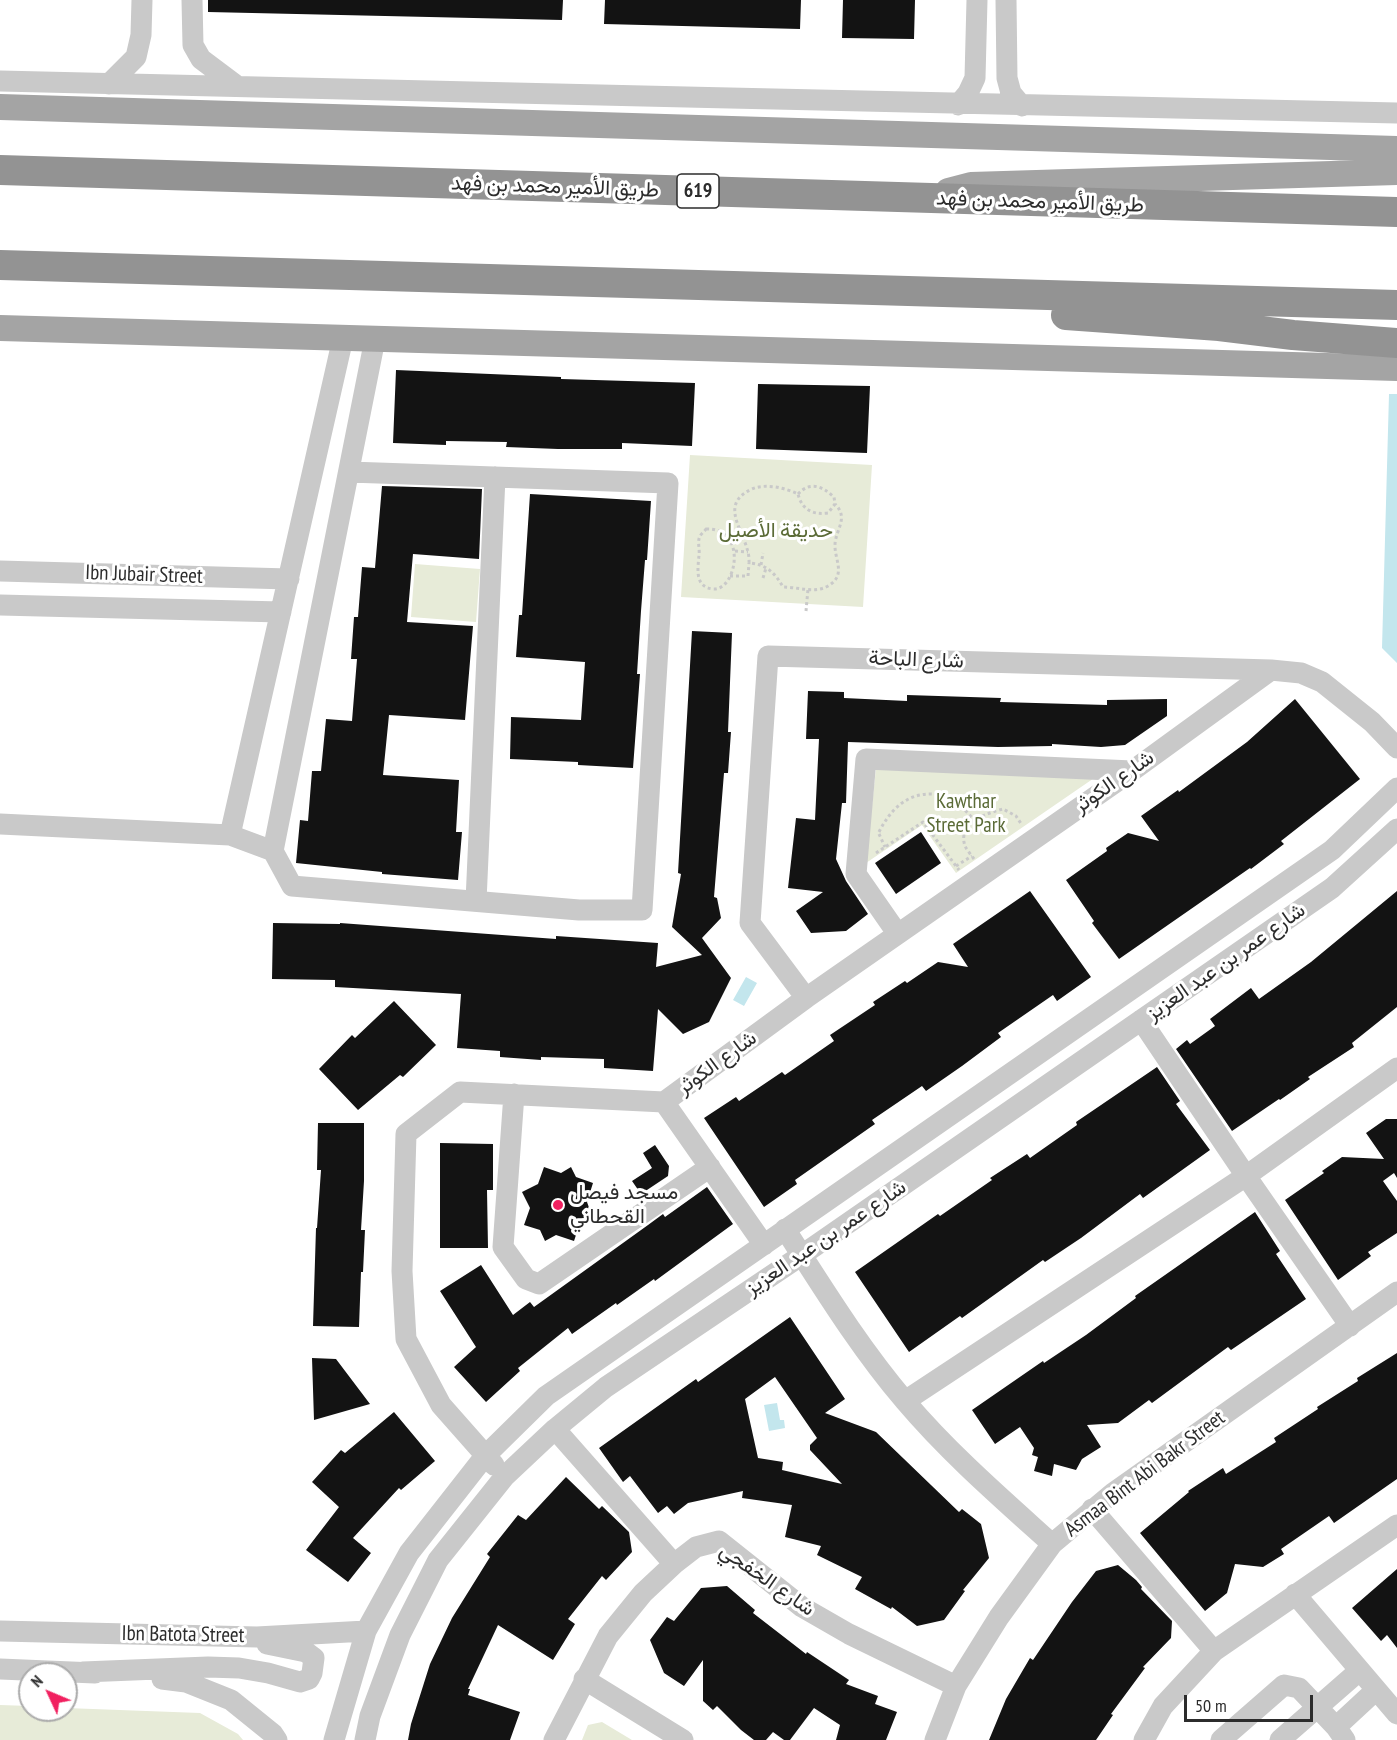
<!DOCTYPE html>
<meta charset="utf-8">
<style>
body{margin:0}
#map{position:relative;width:1397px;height:1740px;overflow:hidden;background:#fff;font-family:"PT Sans Narrow",sans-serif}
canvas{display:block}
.north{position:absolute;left:18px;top:1662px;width:60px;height:60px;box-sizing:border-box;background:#fff;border:2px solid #ababab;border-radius:50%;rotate:314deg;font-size:16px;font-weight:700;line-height:24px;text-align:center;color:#2c2c2c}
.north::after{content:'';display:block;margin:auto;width:21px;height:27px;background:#f12160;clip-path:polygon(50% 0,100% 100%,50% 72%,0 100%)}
.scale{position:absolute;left:1184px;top:1695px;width:129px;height:27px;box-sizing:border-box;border:3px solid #2c2c2c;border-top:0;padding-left:8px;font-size:18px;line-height:21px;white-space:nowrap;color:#2c2c2c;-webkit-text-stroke:4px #fff;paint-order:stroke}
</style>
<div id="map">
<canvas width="1397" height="1740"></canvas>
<div class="north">N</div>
<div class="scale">50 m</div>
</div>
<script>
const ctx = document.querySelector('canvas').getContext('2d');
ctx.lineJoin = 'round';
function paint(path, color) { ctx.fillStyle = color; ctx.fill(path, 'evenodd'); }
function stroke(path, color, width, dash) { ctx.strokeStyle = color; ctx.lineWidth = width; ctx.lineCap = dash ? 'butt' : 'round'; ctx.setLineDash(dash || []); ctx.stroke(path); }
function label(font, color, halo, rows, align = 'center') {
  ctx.font = font + ' "PT Sans Narrow",Vazirmatn,sans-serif'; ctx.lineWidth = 6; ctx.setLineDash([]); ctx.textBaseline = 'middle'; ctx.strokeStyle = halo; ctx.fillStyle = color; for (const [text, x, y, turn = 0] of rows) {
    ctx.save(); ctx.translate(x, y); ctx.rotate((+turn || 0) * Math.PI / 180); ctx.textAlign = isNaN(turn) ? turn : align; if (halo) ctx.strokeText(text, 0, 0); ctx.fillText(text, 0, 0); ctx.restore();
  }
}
const green = new Path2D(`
 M690,455L872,465L863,607L681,597Z
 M415,564L480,569L476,622L411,617Z
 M876,768L1100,774L956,873L922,825L866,863Z
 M0,1705L30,1706V1710H66V1708L200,1713L238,1734L243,1740H0Z
 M602,1722L632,1740H582L588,1725Z`);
const water = new Path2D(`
 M1389,394H1397V663L1382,648Z
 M746,977L757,983L744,1006L733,1000Z
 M777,1403L780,1420H784L785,1428L769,1431L764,1405Z`);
const building = new Path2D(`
 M208,0H563L562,20L208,12Z
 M605,0H801L800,29L604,24Z
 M843,0H915L914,39L842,38Z
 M396,370L561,377V379L695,383L692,446L622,443V449H558L506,447L507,442L446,441V445L393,443Z
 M758,384L870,386L867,453L756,449Z
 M382,486L482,489L479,559L413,554L407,622L473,626L465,720L389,715L383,775L459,780L456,832H462L458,880L382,874V872L296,863L300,820L308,821L312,771H321L326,719L352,721L357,659H351L354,617H358L362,567L375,568Z
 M530,494L651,501L647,560H645L641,611L637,674H640L633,768L578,765V762L510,759L511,717L581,720L585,662L516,657L519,615H522Z
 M692,631L732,633L728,732H731L728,773H724L714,897L717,898L721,918L702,938L731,978L709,1022L683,1034L658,1009L653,1071L604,1068V1059L541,1057V1060L500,1057V1051L457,1048L461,994L335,987V980L272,979L273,923L340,924V923L556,939V936L658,943L656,967L702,955L672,927L681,874L678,873Z
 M808,691L844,692V698L907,701V695L1001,698L1000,702L1107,705V700L1167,699V716L1125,745L1101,747L1052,744V746L998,747L848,742L846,803H842L836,859L846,881L868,914L846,931L811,933L796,911L823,892L788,888L796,818L815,820L819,739H806Z
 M1295,699L1360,779L1281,841L1284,844L1251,869L1250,868L1119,959L1092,923L1094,921L1066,880L1107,851L1106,848L1128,833L1159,841L1141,816L1178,790L1179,792L1247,742Z
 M921,832L941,863L896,894L875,863Z
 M1030,891L1091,977L1057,1001L1053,995L998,1033L1001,1037L962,1066L926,1091L922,1086L872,1120L875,1124L795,1180L797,1184L764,1207L704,1118L736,1097L739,1101L782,1072L785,1075L834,1041L830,1035L875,1005L873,1002L905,981L907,983L938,962L968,967L953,944Z
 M1397,891V1007L1352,1043L1354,1047L1308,1077L1310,1079L1280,1100L1279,1099L1232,1131L1176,1049L1187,1040L1190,1044L1215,1026L1210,1019L1251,988L1259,999L1311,962Z
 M394,1001L436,1045L403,1077L400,1075L358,1110L319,1069L352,1035L355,1038Z
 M1157,1067L1180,1101L1176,1104L1210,1150L1143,1198L1140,1194L1081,1238L1045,1262L1043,1260L962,1318L960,1316L909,1352L855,1272L938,1214L940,1216L992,1180L990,1178L1027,1154L1030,1158L1077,1125L1076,1122Z
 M1386,1119H1397V1178L1394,1173L1383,1181L1397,1201V1233L1368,1252L1371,1256L1338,1280L1285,1200L1324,1173L1322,1171L1342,1157L1384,1159L1366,1133Z
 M318,1123H364V1181L361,1230H365L363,1272H361L359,1327L313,1326L316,1228H317L321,1170H317Z
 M440,1143L493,1144V1190H487L488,1248H440Z
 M655,1145L669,1166L668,1176L641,1194L632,1181L652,1168L643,1153Z
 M544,1167L561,1173L571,1167L576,1177L593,1183L587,1202L592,1216L580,1223L574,1241L556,1235L545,1241L540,1230L524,1225L530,1208L522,1192L538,1184Z
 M707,1187L733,1224L655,1281L654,1279L617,1305L616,1303L572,1334L568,1328L518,1368L520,1371L486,1402L454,1367L476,1347L440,1291L481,1265L513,1315L530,1302L534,1307L648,1225L663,1214L665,1217Z
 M1255,1212L1280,1251L1276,1254L1306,1299L1231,1350L1228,1347L1152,1403L1149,1400L1118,1423L1087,1425L1101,1447L1082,1459L1076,1470L1054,1464L1052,1476L1034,1471L1038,1457L1032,1455L1034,1448L1020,1427L995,1444L972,1410L1043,1361L1044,1363L1086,1335L1136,1298L1135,1296Z
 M790,1317L845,1399L825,1413L876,1432L959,1512L962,1509L981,1524L989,1558L963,1590L965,1591L944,1620L917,1626L892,1607L891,1609L855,1589L862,1577L817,1555L821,1546L785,1537L792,1505L742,1498L743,1491L688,1503L674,1514L667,1506L658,1513L630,1476L623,1482L599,1448L696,1379L698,1382ZM775,1377L817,1438L810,1445V1450L842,1484L782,1470L783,1462L758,1458L745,1399Z
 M1397,1353V1479L1334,1523L1329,1516L1281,1549L1284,1554L1263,1567L1235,1564L1227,1593L1205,1611L1140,1533L1189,1492L1188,1491L1223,1468L1226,1474L1276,1442L1274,1438L1318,1409L1317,1407L1358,1381L1357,1378Z
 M312,1358L336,1359L370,1404L314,1420Z
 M394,1412L435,1461L401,1490L399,1488L353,1538L371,1553L348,1582L306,1550L339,1507L312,1482L341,1450L345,1453Z
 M566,1477L599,1509L602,1506L629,1532L632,1552L606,1580L602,1576L568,1619L575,1624L553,1660L498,1625L468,1689H470L468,1695L520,1712L510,1740H408L411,1724L430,1664L452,1618L490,1557L487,1554L518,1515L526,1520Z
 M1118,1565L1136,1580L1142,1587L1141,1589L1172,1621L1171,1638L1143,1667L1145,1668L1111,1714L1113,1715L1096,1740H989L1006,1699L1030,1658L1033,1660L1072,1602L1096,1571Z
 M1397,1569V1648L1387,1635L1381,1641L1352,1608Z
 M727,1586L755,1610L753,1613L806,1654L807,1652L849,1680L846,1684L878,1696L875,1704L897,1712L886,1740H836L840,1725L814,1708L790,1740H784L773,1732L766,1740H754L741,1730L717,1706L713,1710L703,1701V1660L684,1686L664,1673L650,1640L667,1617L674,1621L701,1588Z`);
const path = new Path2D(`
 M798,494C810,481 822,486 834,497L835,504L828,513C813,515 802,510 798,494C785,488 766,483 752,489C714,506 751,536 749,563C766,564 775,573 783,587C797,587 814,593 826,587C848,576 834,560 835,544C836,529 849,518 835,504
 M706,529C748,527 737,591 713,589C694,587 698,568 699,555C700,549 697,542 700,536C701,534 704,532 706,529Z
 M735,551L748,552
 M761,565L763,553
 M730,576H748L749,563
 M763,578L766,568
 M806,611L808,589
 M879,832C890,810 907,793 932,794C937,794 942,793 946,795C957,801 966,811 974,820
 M879,834L885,847
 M876,853L923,822L959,870
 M974,859C971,855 967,850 965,846C957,823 987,813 1003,809L1016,816L1022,825
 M956,866L972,856`);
const minor = new Path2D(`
 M192,0L193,45L201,59L237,86
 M1006,0L1007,78L1011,93L1022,106
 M0,81C466,91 931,104 1397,113
 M109,84L136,57L141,35L142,0
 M958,105L968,93L975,78L977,0
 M0,571L289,579
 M0,605L281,612
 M0,824L230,835L273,851L292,886L579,910H642L668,483L349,472
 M230,835L343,338
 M273,851L375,339
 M476,901L495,477
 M897,933L856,874L866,759L1132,771
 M806,998L750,923L768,656L1271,670L1301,673L1322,682L1372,722L1397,748
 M1141,1020L1246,1176L1350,1326
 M514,1094L503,1247L526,1279L539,1284L710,1167
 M664,1102L764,1245
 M785,1229C823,1288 859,1347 905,1401C949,1453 1001,1498 1052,1544
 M905,1401L1246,1176L1397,1068
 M555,1429L674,1564
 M494,1465L441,1405L406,1339L402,1271L406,1134L460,1092L664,1102L806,998L1132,771L1271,670
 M1092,1509L1214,1651
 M1295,1594L1397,1714
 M0,1631L257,1637L366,1631
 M0,1669L95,1673
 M83,1672L208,1667L239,1668L268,1673L300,1682L309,1679L312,1673L314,1658L306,1652L267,1644
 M162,1679L186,1682L231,1700L273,1734L277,1740
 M584,1679L683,1740
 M1336,1727L1376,1690
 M334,1740L366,1631L409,1553L485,1456L546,1396L1332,850L1397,788
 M365,1740L370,1716L400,1635L438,1560L505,1476L555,1429L606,1387L802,1255L1332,888L1397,829
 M554,1740L608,1636L643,1593L674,1564L696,1547L719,1541L802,1607L849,1634L956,1686
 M935,1740L956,1686L999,1617L1052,1544L1113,1493L1397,1292
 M1144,1740L1163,1706L1214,1651L1397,1525
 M1221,1740L1284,1685L1299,1688L1336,1727L1345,1740
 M1280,1740L1359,1671`);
const major = new Path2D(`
 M0,107L1397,149
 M948,191L971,185L1397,172
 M0,328L1397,368`);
const highway = new Path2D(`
 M0,170L1397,212
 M0,265L1397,305
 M1066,315L1219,326L1293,335L1397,343`);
const markers = [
 [558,1205,6,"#f12160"]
];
const shields = [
 [698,191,42]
];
const shieldNames = [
 ["619",698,191]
];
const streetNames = [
 ["طريق الأمير محمد بن فهد",555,187,2],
 ["طريق الأمير محمد بن فهد",1040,202,2],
 ["Ibn Jubair Street",144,575,2],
 ["شارع الباحة",916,660,2],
 ["شارع الكوثر",1114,782,-35],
 ["شارع عمر بن عبد العزيز",1226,962,-35],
 ["شارع الكوثر",717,1063,-36],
 ["شارع عمر بن عبد العزيز",826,1238,-34],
 ["Asmaa Bint Abi Bakr Street",1145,1474,-37],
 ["شارع الخفجي",767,1580,35],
 ["Ibn Batota Street",183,1635,1]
];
const parkNames = [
 ["حديقة الأصيل",776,531],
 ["Kawthar",966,802],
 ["Street Park",966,826]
];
const poiNames = [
 ["مسجد فيصل",570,1193],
 ["القحطاني",570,1217]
];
paint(green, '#e7ebd8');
paint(water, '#c3e6ed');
paint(building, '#131313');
stroke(path, '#c9c9c9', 3, [3, 3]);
stroke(minor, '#c9c9c9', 21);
stroke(major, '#a4a4a4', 26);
stroke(highway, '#939393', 30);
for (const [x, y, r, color] of markers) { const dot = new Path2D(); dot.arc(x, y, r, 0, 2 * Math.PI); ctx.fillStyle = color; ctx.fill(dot); stroke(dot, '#fff', 2); }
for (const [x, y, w] of shields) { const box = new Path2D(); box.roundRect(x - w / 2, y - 17, w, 34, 4.5); ctx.fillStyle = '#fff'; ctx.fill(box); stroke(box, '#2c2c2c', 1.5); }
label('bold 20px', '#2c2c2c', null, shieldNames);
label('21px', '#2c2c2c', '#fff', streetNames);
label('21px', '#5b6b37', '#fff', parkNames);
label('21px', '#2c2c2c', '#fff', poiNames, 'left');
</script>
